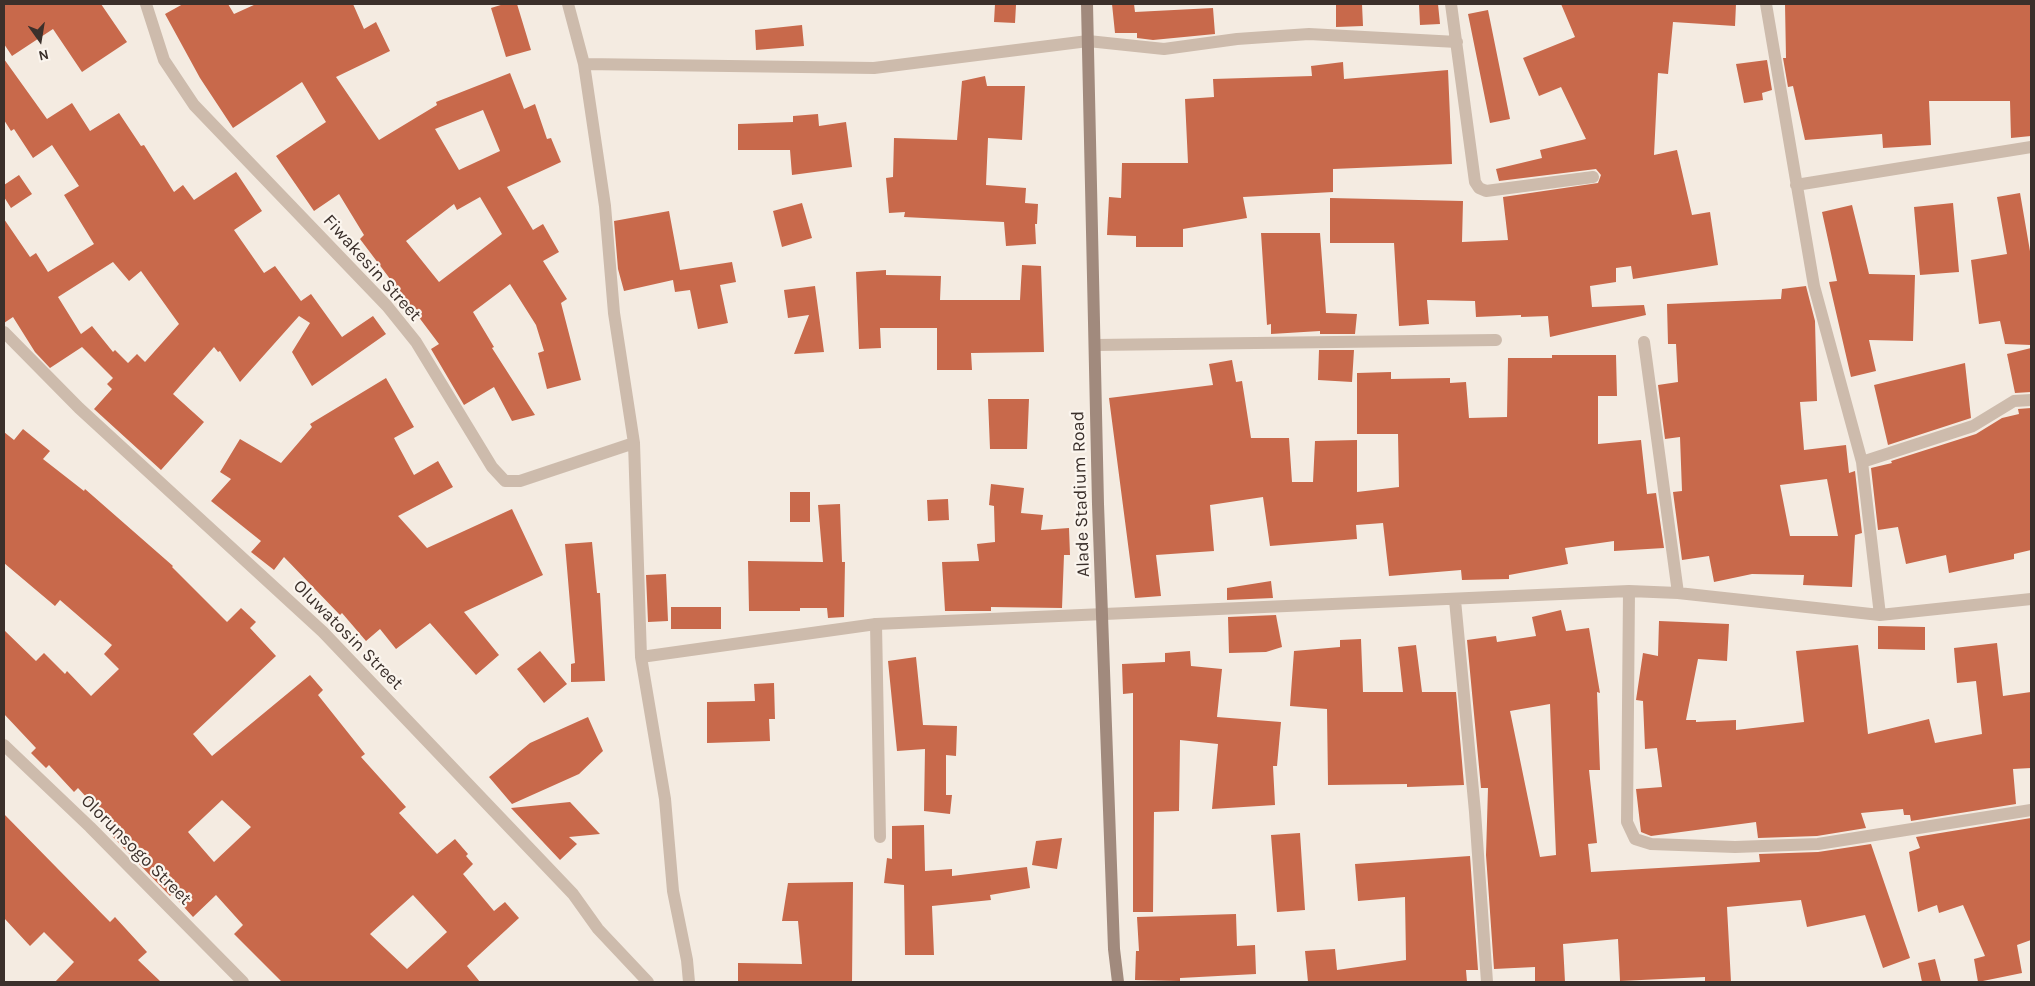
<!DOCTYPE html>
<style>
body{margin:0}
#map{position:relative;width:2035px;height:986px;overflow:hidden;background:#f4ebe1;font-family:Karla,sans-serif}
canvas{display:block}
.frame{position:absolute;inset:0;border:5px solid #3b302b;pointer-events:none}
.north{position:absolute;left:15px;top:15px;width:50px;height:50px;-webkit-text-stroke:4px #fbf5ee;paint-order:stroke;rotate:167deg;font-size:14px;font-weight:700;line-height:20px;text-align:center;color:#3b302b}
.north::after{content:'';display:block;margin:auto;width:18px;height:22px;background:#3b302b;clip-path:polygon(50% 0,100% 100%,50% 72%,0 100%)}
</style>
<div id="map">
<canvas width="2035" height="986"></canvas>
<div class="frame"></div>
<div class="north">N</div>
</div>
<script>
const ctx = document.querySelector('canvas').getContext('2d');
ctx.lineJoin = 'round';
function paint(path, color) { ctx.fillStyle = color; ctx.fill(path, 'evenodd'); }
function stroke(path, color, width, dash) { ctx.strokeStyle = color; ctx.lineWidth = width; ctx.lineCap = dash ? 'butt' : 'round'; ctx.setLineDash(dash || []); ctx.stroke(path); }
function label(font, color, halo, rows, align = 'center') {
  ctx.font = font + ' Karla,sans-serif'; ctx.lineWidth = 4.5; ctx.setLineDash([]); ctx.textBaseline = 'middle'; ctx.strokeStyle = halo; ctx.fillStyle = color; for (const [text, x, y, turn = 0] of rows) {
    ctx.save(); ctx.translate(x, y); ctx.rotate((+turn || 0) * Math.PI / 180); ctx.textAlign = isNaN(turn) ? turn : align; if (halo) ctx.strokeText(text, 0, 0); ctx.fillText(text, 0, 0); ctx.restore();
  }
}
const building = new Path2D(`
 M4,4H101L127,42L82,72L53,29L12,56L4,44Z
 M183,4H228L234,14L256,4H353L364,29L376,22L390,51L336,77L379,140L437,105L436,102L510,73L524,109L535,104L547,139L551,138L561,162L507,187L533,230L543,224L559,252L543,261L567,299L561,303L581,380L547,389L538,353L544,351L536,325L510,284L473,312L494,347L492,348L535,415L512,421L494,387L464,405L431,349L439,344L360,239L364,235L339,194L314,211L276,156L326,122L302,82L233,128L200,78L165,14ZM483,110L500,151L459,170L435,129ZM480,197L502,234L439,282L406,241L454,204L457,210Z
 M504,4H517L531,50L506,57L491,8Z
 M995,4L1016,5L1015,23L994,22Z
 M1112,4H1134L1135,12L1213,8L1215,34L1153,40L1137,38V33H1115Z
 M1336,4H1362L1363,26L1336,27Z
 M1419,4H1438L1440,24L1420,25Z
 M1561,4H1736L1735,26L1673,22L1668,74L1658,73L1654,155L1677,150L1692,215L1710,212L1718,265L1633,279L1631,266L1616,268V282L1590,286L1592,307L1644,305L1646,315L1550,337L1548,316L1521,317V315L1476,317L1475,301L1427,300L1429,324L1399,326L1394,243H1330V198L1463,201L1462,242L1508,240L1503,197L1598,183L1601,175L1596,169L1499,181L1496,169L1542,158L1540,150L1586,139L1561,87L1539,96L1523,58L1575,37Z
 M1785,4H2031V136L2011,138L2010,101H1929L1931,145L1883,148L1882,134L1805,140L1793,86L1788,87L1783,58H1786Z
 M1488,10L1510,119L1490,123L1468,14Z
 M802,25L804,46L756,50L755,30Z
 M4,59L47,119L72,103L90,131L119,113L141,146L144,145L174,192L183,185L194,200L236,172L262,211L234,230L264,273L275,266L301,301L311,294L342,337L373,316L386,334L312,386L292,352L310,323L299,316L240,382L220,351L218,352L214,347L173,394L204,422L161,470L94,409L112,389L107,384L113,378L82,347L50,368L35,352L13,317L4,323V219L30,257L36,253L48,272L94,244L64,195L79,186L52,145L33,158L14,129L11,131L4,120ZM113,262L129,281L141,271L179,324L145,362L137,354L128,363L115,350L113,352L92,326L81,334L58,297Z
 M1767,60L1772,90L1762,93L1763,100L1744,103L1736,64Z
 M1343,62L1344,79L1448,70L1452,164L1333,169V192L1243,197L1247,218L1183,229V247H1136V236L1107,235L1109,197L1121,198L1122,163H1188L1185,99L1214,97L1213,79L1312,76L1311,66Z
 M985,76L987,86H1025L1022,140L988,138L986,185L1026,188L1025,203L1038,204L1037,224H1035L1036,244L1006,246L1004,222L904,217L905,212L889,213L886,178L893,177L894,138L957,140L962,81Z
 M818,114L819,126L846,122L852,167L792,175L790,150H738V124L793,122V116Z
 M19,175L32,194L11,208L4,197V185Z
 M2020,193L2031,257V345L2005,344L2000,321L1979,324L1971,260L2007,254L1997,197Z
 M802,203L812,238L782,247L773,211Z
 M1953,203L1959,272L1920,275L1914,207Z
 M1852,205L1869,274L1915,275L1913,341L1869,340L1876,371L1851,377L1829,282L1837,281L1822,212Z
 M669,211L680,270L732,262L736,282L720,285L728,323L698,329L690,290L675,292L673,280L624,291L618,269L614,221Z
 M1261,233H1320L1326,313L1357,314L1355,334H1320V331L1271,334V324L1267,325Z
 M1022,265L1041,266L1044,352L971,353L972,370H937V328H880L881,348L859,349L856,272L886,270V275L941,276L940,300H1020Z
 M815,286L824,352L794,354L809,315L788,318L784,290Z
 M1806,286L1815,321L1817,401L1800,402L1804,450L1846,445L1849,473L1855,471L1862,533L1855,535L1852,587L1803,585L1804,575L1752,574L1714,582L1709,556L1682,560L1673,492L1682,491L1680,437L1665,439L1658,385L1678,382L1676,344H1668L1667,304L1781,299L1782,289ZM1827,479L1838,536H1790L1780,485Z
 M2031,348V392L2015,393L2007,354Z
 M1319,350H1354L1352,382L1318,380Z
 M1552,355H1616L1617,396H1598V444L1641,440L1647,494L1656,493L1664,548L1614,551V541L1565,548L1568,564L1509,575V579L1462,580L1461,570L1389,576L1383,523L1356,525L1357,539L1270,546L1263,497L1210,505L1214,551L1156,555L1161,596L1135,598L1109,398L1213,385L1209,364L1232,360L1236,382L1242,381L1251,438H1289L1292,482H1313L1315,441L1357,440V492L1399,487L1398,434H1357V373L1391,372V379L1450,378V383L1466,382L1469,418L1507,417L1508,358H1552Z
 M1965,363L1971,418L1888,445L1874,385Z
 M386,378L414,427L394,438L414,475L438,461L453,487L398,516L427,548L512,509L543,575L464,612L499,655L476,675L430,623L396,649L380,629L366,641L342,613L340,615L284,557L274,570L251,552L261,541L211,501L231,479L220,472L240,439L281,463L312,427L310,424Z
 M988,399H1029L1027,449H990Z
 M2031,408V550L2014,554V559L1949,573L1946,555L1906,564L1898,527L1878,530L1871,468L1892,463L1891,461L1976,434L2002,418L2019,414L2018,409Z
 M23,429L50,451L43,459L84,491L85,489L173,566L172,567L227,622L241,608L256,622L250,628L276,656L193,734L212,756L310,675L323,690L318,695L365,754L361,757L406,807L399,813L437,854L455,839L468,854L466,856L473,864L463,874L494,911L505,902L519,918L467,966L480,982H282L234,934L243,925L216,895L193,917L172,894L170,896L112,836L117,831L78,788L74,792L49,765L46,768L31,753L36,748L4,714V630L36,661L44,653L65,674L67,671L91,696L119,669L104,654L112,645L60,600L55,606L4,563V432L14,440ZM222,800L251,827L214,862L188,832ZM413,895L447,932L407,969L370,934Z
 M991,484L1024,488L1021,513L1043,515L1041,530L1069,528L1070,555H1064L1062,608L991,607V611H945L942,562L979,561L977,544L995,542L994,506L989,505Z
 M790,492H810V522H790Z
 M948,499L949,520L928,521L927,500Z
 M840,504L842,562H845L844,617L828,618L827,608H800V611H749L748,561L823,562L818,505Z
 M592,542L597,593H600L605,681L571,682V664L575,663L565,544Z
 M666,574L668,621L648,622L646,575Z
 M1271,581L1273,598L1227,600V588Z
 M671,607H721V629H671Z
 M1561,610L1566,631L1589,628L1600,693L1597,692L1600,770H1589L1597,843L1588,844L1591,872L1760,862L1759,854L1818,852L1871,844L1910,958L1883,968L1865,915L1807,927L1801,900L1727,907L1731,982H1705V977L1620,981L1618,939L1563,944L1565,982H1535V967L1494,969L1486,855L1488,788H1481L1467,640L1496,636L1497,642L1536,636L1532,617ZM1550,704L1556,855L1540,857L1510,711Z
 M1276,615L1282,647L1266,652L1229,653L1228,617Z
 M1659,621L1729,624L1727,661L1698,659L1686,720H1696V722L1736,720V730L1804,722L1796,651L1858,645L1868,734L1929,719L1935,743L1982,734L1976,681L1957,683L1954,648L1997,643L2003,696L2031,692V768L2013,769L2016,804L1911,821L1910,815H1904L1903,809L1861,813L1866,828L1817,836L1758,838L1756,822L1651,836L1641,832L1636,789L1662,787L1657,748L1645,749L1643,701L1636,700L1643,653L1658,656Z
 M1878,626L1925,627V650L1878,649Z
 M1361,639L1363,692H1403L1398,647L1416,645L1422,692H1456L1464,785L1407,787V784L1328,785L1327,709L1290,706L1294,651L1340,647V640Z
 M540,651L567,684L544,703L517,669Z
 M1190,651L1191,666L1222,669L1217,717L1281,722L1277,766H1273L1275,805L1212,809L1218,744L1180,740L1179,811L1154,812L1153,912H1133V693L1123,694L1122,664L1165,662V653Z
 M916,657L923,725L957,726L956,756L946,755V795H952L950,814L924,811L925,749L897,751L888,661Z
 M774,683L775,719H769L770,741L707,743V702L755,701L754,684Z
 M588,717L603,751L579,774L512,804L489,777L530,743Z
 M570,802L600,834L569,837L577,844L560,860L511,808Z
 M4,814L110,922L115,917L147,952L138,960L161,982H55L74,962L44,932L30,946L4,918Z
 M2031,818V940L2017,945L2022,973L1978,982L1974,959L1985,956L1963,905L1939,913L1937,905L1918,912L1909,852L1920,848L1916,837Z
 M924,825L925,871L952,869V876L1027,867L1030,888L990,895L991,900L932,906L934,955H905L904,885L884,883L887,858L892,859V826Z
 M1300,833L1305,910L1277,912L1271,835Z
 M1062,838L1057,869L1032,865L1036,841Z
 M1470,856L1478,970H1466L1467,982H1308L1305,951L1335,949L1337,970L1406,960L1405,897L1358,901L1355,864Z
 M853,882L852,982H738V963L802,964L798,921H782L788,883Z
 M1236,914L1237,946L1255,945L1256,974L1180,978V981L1135,980L1136,951H1139L1137,917Z
 M1935,959L1941,982H1922L1918,963Z`);
const lane = new Path2D(`
 M876,624L880,837`);
const street = new Path2D(`
 M146,4L164,60L194,105L387,306L416,342L492,467L505,481H520L634,443
 M568,4L584,64L605,206L614,313L634,443L641,657L665,799L673,891L687,960L689,982
 M1451,4L1475,182L1479,188L1486,191L1593,177
 M1766,4L1814,286L1862,462L1880,615
 M584,64L874,68L1088,41L1164,49L1237,39L1309,34L1457,42
 M1796,185L2031,147
 M4,332L79,408L323,632L573,894L598,929L648,982
 M1644,342L1678,593
 M1095,345L1496,340
 M1862,462L1973,426L2014,401L2031,400
 M1629,591L1627,822L1635,839L1651,844L1735,847L1818,844L2031,810
 M1455,600L1475,812L1487,982
 M641,657L876,624L1629,591L1678,593L1880,615L2031,599
 M4,745L90,827L243,982`);
const secondary = new Path2D(`
 M1087,4L1098,504L1114,949L1118,982`);
const streetNames = [
 ["Fiwakesin Street",372,268,48],
 ["Alade Stadium Road",1081,494,-92],
 ["Oluwatosin Street",348,635,45],
 ["Olorunsogo Street",136,850,45]
];
paint(building, '#c8694b');
stroke(lane, '#cdbbac', 12);
stroke(street, '#cdbbac', 12);
stroke(secondary, '#a18a7d', 12);
label('18px', '#3b302b', '#fbf5ee', streetNames);
</script>
